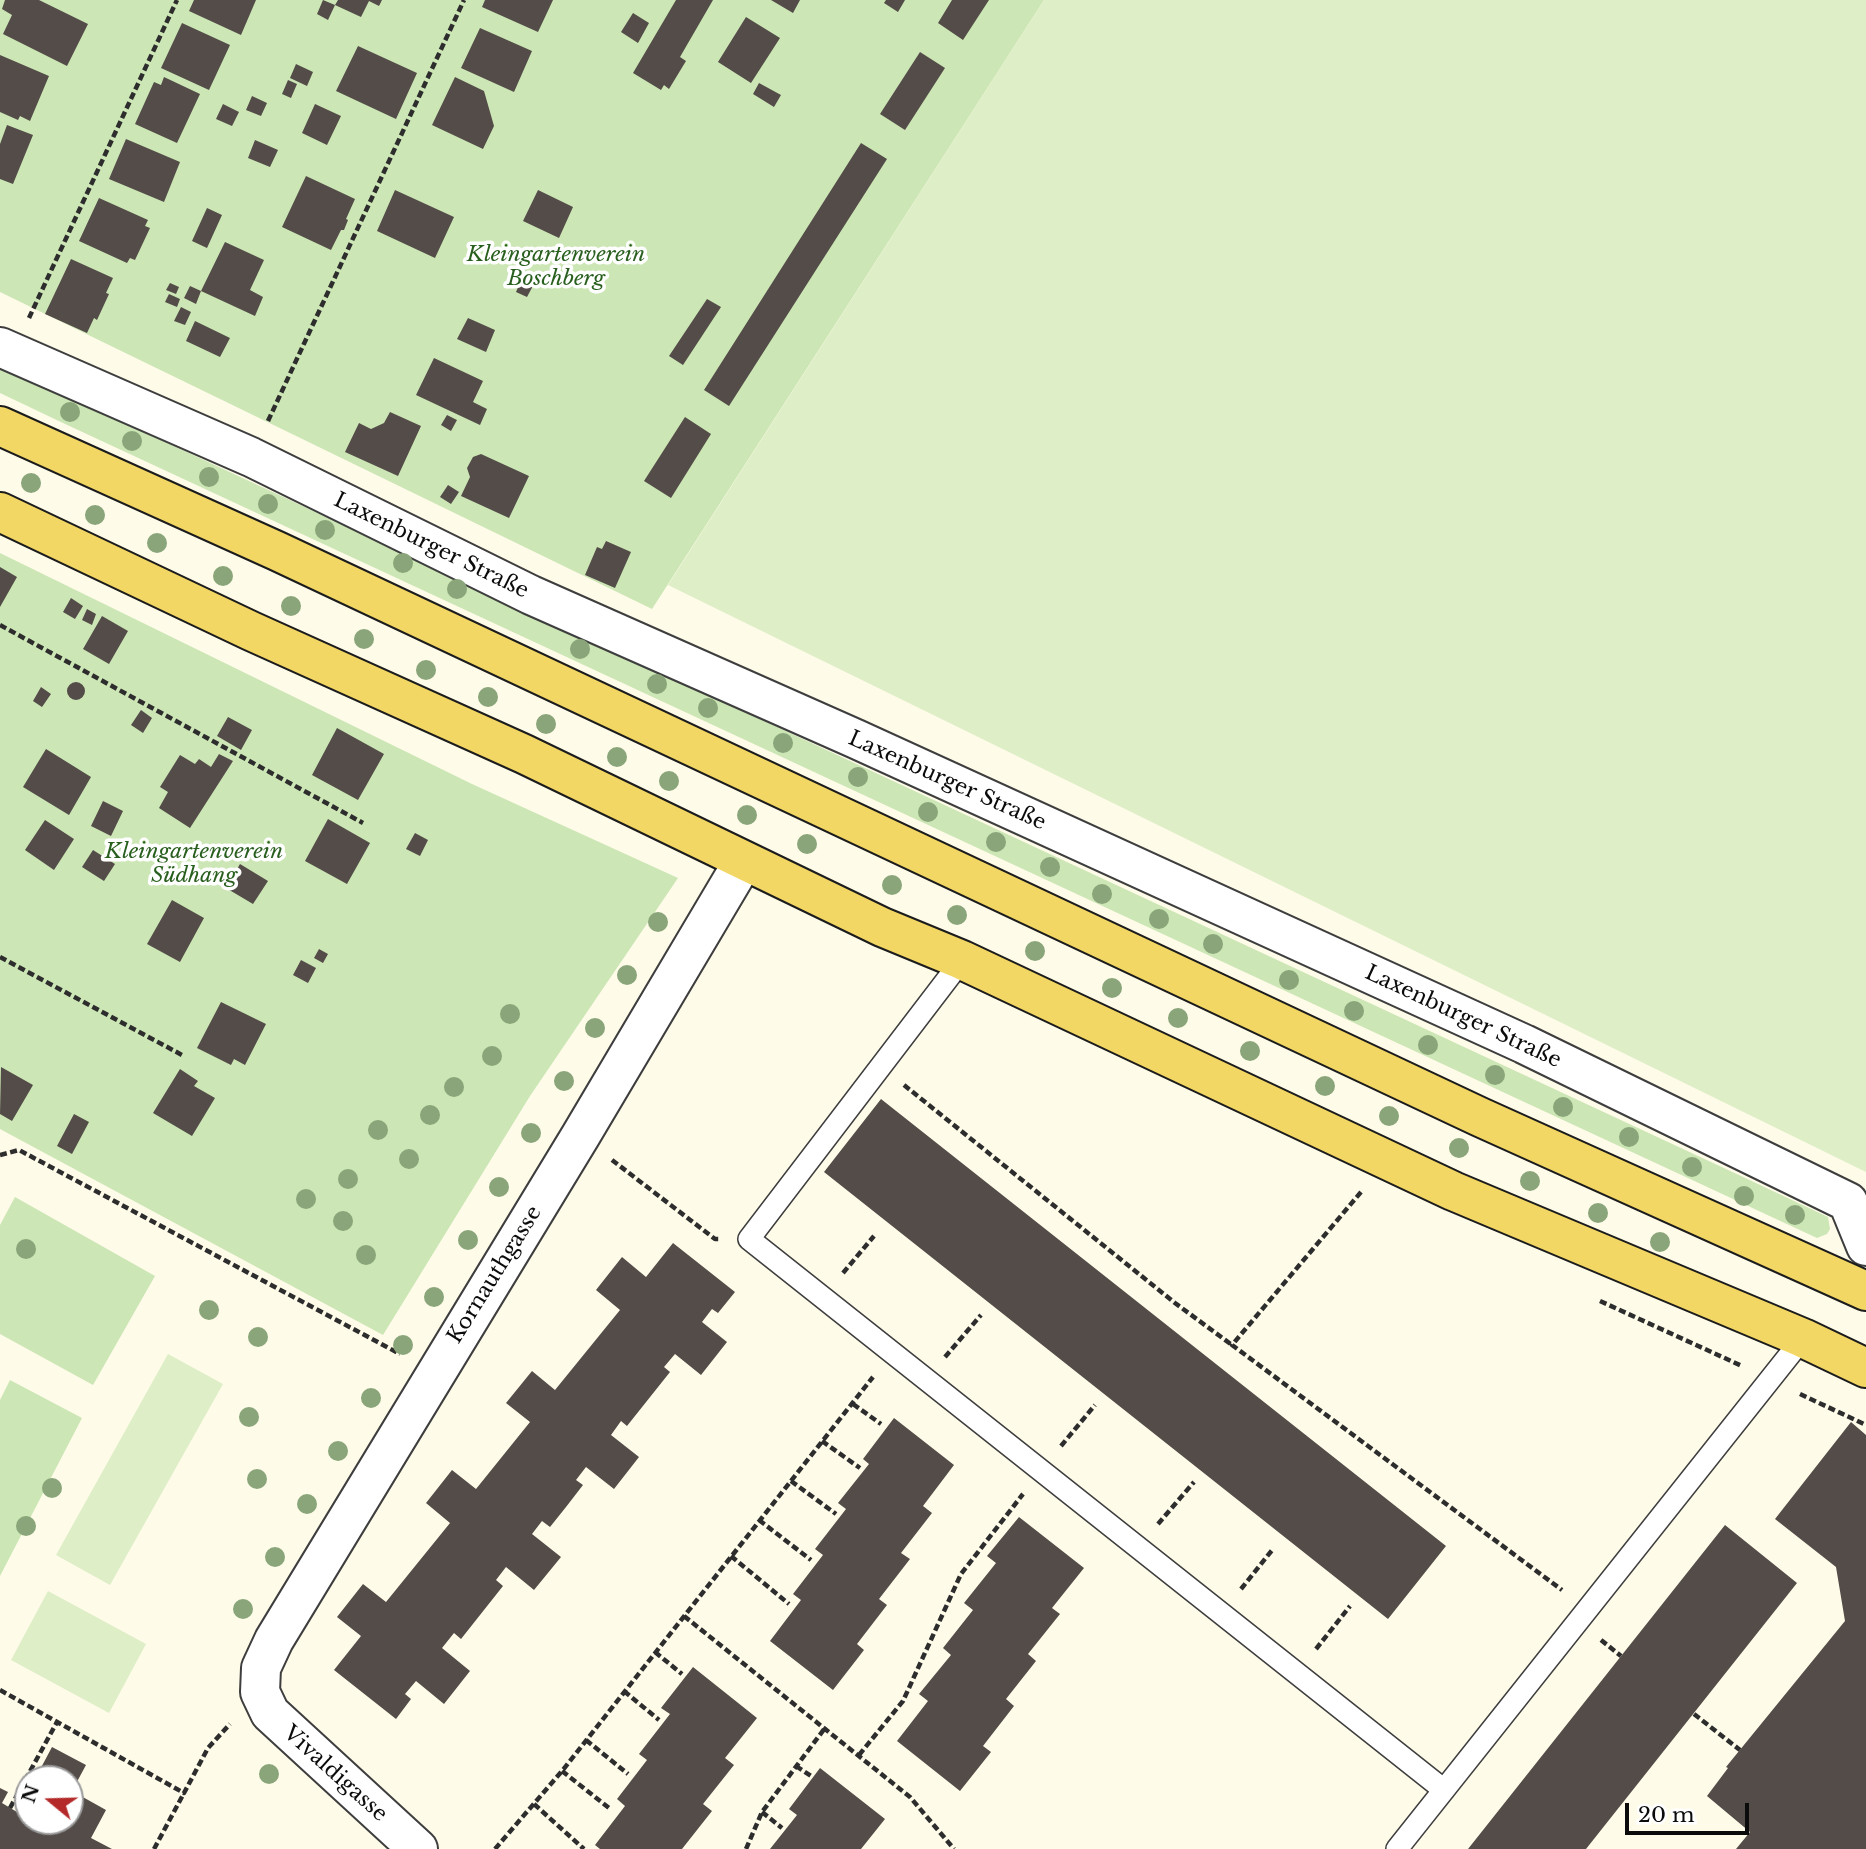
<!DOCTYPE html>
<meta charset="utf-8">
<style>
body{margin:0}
#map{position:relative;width:1866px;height:1849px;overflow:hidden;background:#fefbe9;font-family:"Libre Baskerville",serif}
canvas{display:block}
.north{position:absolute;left:14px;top:1765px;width:70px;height:70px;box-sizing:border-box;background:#fff;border:2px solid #9d9d9d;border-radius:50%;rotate:289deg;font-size:19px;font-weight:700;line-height:28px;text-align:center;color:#0b0b0b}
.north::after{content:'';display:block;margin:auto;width:24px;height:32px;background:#b42929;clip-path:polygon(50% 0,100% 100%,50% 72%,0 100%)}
.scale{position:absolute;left:1625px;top:1803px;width:124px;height:32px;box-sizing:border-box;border:4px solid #0b0b0b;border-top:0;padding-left:9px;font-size:21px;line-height:24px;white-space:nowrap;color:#0b0b0b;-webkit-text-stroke:5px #fff;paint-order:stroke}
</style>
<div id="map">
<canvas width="1866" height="1849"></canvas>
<div class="north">N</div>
<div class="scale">20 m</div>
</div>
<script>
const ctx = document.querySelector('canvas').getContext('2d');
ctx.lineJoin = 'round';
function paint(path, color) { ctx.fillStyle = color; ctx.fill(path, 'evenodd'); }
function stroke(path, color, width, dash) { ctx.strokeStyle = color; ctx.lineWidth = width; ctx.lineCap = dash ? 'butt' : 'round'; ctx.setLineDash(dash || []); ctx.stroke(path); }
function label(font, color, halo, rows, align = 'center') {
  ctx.font = font + ' "Libre Baskerville",serif'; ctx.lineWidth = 7; ctx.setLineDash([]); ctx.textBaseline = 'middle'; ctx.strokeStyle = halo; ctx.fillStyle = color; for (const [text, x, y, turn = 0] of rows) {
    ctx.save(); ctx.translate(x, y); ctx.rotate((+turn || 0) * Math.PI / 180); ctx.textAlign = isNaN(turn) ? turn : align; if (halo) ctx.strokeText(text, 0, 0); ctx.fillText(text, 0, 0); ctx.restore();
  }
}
const green = new Path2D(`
 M0,0H1044L652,609L0,292Z
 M0,365L1741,1176L1828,1217L1830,1229L1827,1234L1817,1238L63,423L0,393Z
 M0,553L472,784L678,878L530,1096L383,1335L0,1129Z
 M15,1197L155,1276L93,1385L0,1334V1225Z
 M10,1380L82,1418L0,1576V1400Z`);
const pitch = new Path2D(`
 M1044,0H1866V1172L668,585Z
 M168,1354L223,1384L110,1585L56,1555Z
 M48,1591L146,1644L109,1713L11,1660Z`);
const building = new Path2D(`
 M5,0H39L88,24L67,66L3,34L12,15L2,9Z
 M194,0H256L241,35L189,11Z
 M323,0L335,5L328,20L317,14Z
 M338,0H382L379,6L369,1L361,17L335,5Z
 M485,0H553L538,32L482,7Z
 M676,0H713L680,57L686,61L669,89L664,85L661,90L633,73Z
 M771,0H800L793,13Z
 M886,0H905L898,12L884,3Z
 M952,0H989L963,40L938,23Z
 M633,13L649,23L638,43L621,32Z
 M746,17L780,38L751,83L718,62Z
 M182,23L230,45L209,90L161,68Z
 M480,28L532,51L514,92L461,68Z
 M358,46L417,73L396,119L336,91Z
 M920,52L945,68L905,130L880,114Z
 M0,55L49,76L30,121L20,116L18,120L0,112Z
 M296,64L313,72L307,86L290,78Z
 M164,77L200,94L177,143L135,124L154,82L161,85Z
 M455,77L484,91L494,126L483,149L432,125Z
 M288,80L297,84L291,98L282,94Z
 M759,83L781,95L774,107L753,94Z
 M252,96L267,103L261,116L246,110Z
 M223,104L239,112L232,126L216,119Z
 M315,104L341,116L327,145L302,133Z
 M7,125L33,135L13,184L0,179V144Z
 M126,139L180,162L164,202L109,179Z
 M255,140L278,150L270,167L248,158Z
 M861,143L887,159L729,406L704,390Z
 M306,176L355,199L346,219L348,220L344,230H341L331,250L282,227Z
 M395,190L454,217L435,258L377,231Z
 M538,190L573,207L559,238L523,221Z
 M99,198L148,220L145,226L150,228L135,260L130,258L127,263L79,241Z
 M207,208L222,215L207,248L192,241Z
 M225,242L264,260L250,290L263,297L255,316L201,291Z
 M71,259L113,278L106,293L109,294L97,320L94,318L87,333L45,314Z
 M523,276L535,282L527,297L516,292Z
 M170,283L179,287L176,294L166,290Z
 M190,286L201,291L196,304L184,298Z
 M169,294L180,299L177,307L165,302Z
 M707,299L721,307L683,365L669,356Z
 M181,307L191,312L185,325L174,321Z
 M468,318L495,330L486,352L457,339Z
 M195,321L230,338L220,357L186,341Z
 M434,358L483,381L473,402L487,409L480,425L416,395Z
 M390,412L421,426L398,476L345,452L359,423L371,429L384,423Z
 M447,415L457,420L451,431L441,425Z
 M685,417L711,434L671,498L644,481Z
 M481,454L529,476L509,518L461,496L470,477L467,468L473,457Z
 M448,485L459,492L451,504L440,497Z
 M606,541L631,552L615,588L585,575L597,547L602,549Z
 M0,567L17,577L0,607Z
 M71,598L83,606L75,619L63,612Z
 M87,609L96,614L92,625L82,620Z
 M102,616L128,631L109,664L83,649Z
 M67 691a9 9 0 1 1 18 0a9 9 0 1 1-18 0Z
 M41,687L51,694L42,707L33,701Z
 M141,710L152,718L143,733L131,725Z
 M228,717L252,730L241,750L217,736Z
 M337,728L384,754L358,800L312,775Z
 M46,749L91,777L69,815L23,787Z
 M219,754L233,761L190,828L159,808L168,792L160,787L180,755L195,764L199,759L211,767Z
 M103,801L123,811L111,836L91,826Z
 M328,819L370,843L347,884L305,861Z
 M45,820L74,839L54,870L25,850Z
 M415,833L428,840L420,856L406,849Z
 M93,850L115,864L104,881L82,867Z
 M240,864L268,881L253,904L226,888Z
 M172,900L204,918L180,962L147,944Z
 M319,949L328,954L323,963L314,958Z
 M301,960L316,968L308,983L293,975Z
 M221,1002L266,1024L245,1065L234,1059L231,1065L197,1048Z
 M1,1067L33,1085L12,1121L0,1114Z
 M180,1069L198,1081L194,1086L215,1098L192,1136L153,1113Z
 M881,1099L1446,1546L1388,1619L824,1172Z
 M74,1114L89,1122L72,1154L57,1146Z
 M673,1243L735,1292L718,1313L712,1309L702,1322L727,1342L701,1375L675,1354L664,1367L670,1372L627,1426L621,1421L611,1435L639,1457L614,1489L586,1467L576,1480L583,1485L566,1507L550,1527L542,1521L532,1534L561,1557L534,1590L506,1567L496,1580L503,1586L461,1639L454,1633L442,1648L470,1671L444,1704L416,1681L405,1694L411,1699L396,1719L334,1670L361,1636L337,1617L363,1584L386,1602L450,1523L426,1503L452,1470L476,1489L530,1422L506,1403L532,1371L555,1390L620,1310L596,1290L622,1257L646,1277Z
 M894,1418L954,1465L923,1506L932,1513L901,1553L910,1559L879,1599L887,1605L857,1644L864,1650L833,1690L770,1641L801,1600L793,1594L823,1555L815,1549L846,1509L838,1503L869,1464L863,1459Z
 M1851,1422L1866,1435V1849H1736L1750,1832L1707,1796L1728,1768L1726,1767L1845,1621L1836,1567L1775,1519Z
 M1019,1517L1084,1568L1052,1608L1060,1614L1028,1654L1036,1661L1006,1699L1014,1706L983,1746L991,1752L960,1791L897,1741L928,1701L919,1694L951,1655L943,1648L973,1610L964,1603L996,1563L987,1556Z
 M1725,1525L1797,1583L1586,1849H1468Z
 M693,1667L757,1718L725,1758L734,1765L703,1804L712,1811L682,1849H600L595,1845L625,1806L617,1799L647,1760L639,1754L670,1714L661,1708Z
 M52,1747L86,1765L72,1791L106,1810L91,1838L112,1849H0V1788L8,1792L2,1803L17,1812L28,1791V1821H70V1779H35Z
 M820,1768L885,1819L861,1849H770L797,1815L789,1809Z`);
const path = new Path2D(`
 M29,318L177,0
 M268,421L464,0
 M0,625L363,823
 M0,957L182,1055
 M904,1085L1175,1303L1232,1345
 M0,1155L19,1150L400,1354
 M612,1160L715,1239H720
 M1361,1192L1232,1345L1562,1590
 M843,1273L874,1236
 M1600,1301L1742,1366
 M945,1357L981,1315
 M1800,1394L1866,1425
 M853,1404L881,1424
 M822,1441L860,1468
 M1061,1446L1095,1405
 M791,1481L836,1514
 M759,1520L811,1560
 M1158,1524L1194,1482
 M731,1556L789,1604
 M1241,1589L1273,1549
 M684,1616L910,1797L954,1849
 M1601,1640L1621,1656
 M1316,1649L1350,1606
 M655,1652L682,1674
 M0,1690L184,1793L208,1748L230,1724
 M624,1691L659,1720
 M1694,1714L1740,1750
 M586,1740L628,1774
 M859,1755L903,1701L961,1574L1023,1494
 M796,1766L811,1776
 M562,1771L609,1808
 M534,1804L584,1849
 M10,1808L57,1722
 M762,1812L782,1828
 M154,1849L184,1793
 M495,1849L562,1771L873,1377
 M746,1849L762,1812L825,1728`);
const service = new Path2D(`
 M962,960L749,1239L1444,1790
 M1397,1849L1803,1338`);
const minor = new Path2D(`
 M0,347L251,457L531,595L856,739L1524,1044L1848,1202L1866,1246
 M418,1849L270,1713L260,1692L261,1668L274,1640L581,1135L743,862`);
const primary = new Path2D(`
 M0,426L277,551L1480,1117L1866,1291
 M0,512L251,631L524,754L882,927L962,960L1453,1191L1803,1338L1866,1368`);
const trees = [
 [70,412],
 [132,441],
 [209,477],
 [31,483],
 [268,504],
 [95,515],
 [325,530],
 [157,543],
 [403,563],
 [223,576],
 [457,589],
 [291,606],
 [364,639],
 [580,649],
 [426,670],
 [657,684],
 [488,697],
 [708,708],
 [546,724],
 [783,743],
 [617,757],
 [858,777],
 [669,781],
 [928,812],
 [747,815],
 [996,842],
 [807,844],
 [1050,867],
 [892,885],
 [1102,894],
 [957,915],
 [1159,919],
 [658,922],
 [1213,944],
 [1035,951],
 [627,975],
 [1289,980],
 [1112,988],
 [1354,1011],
 [510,1014],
 [1178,1018],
 [595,1028],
 [1428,1045],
 [1250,1051],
 [492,1056],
 [1495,1075],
 [564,1081],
 [1325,1086],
 [454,1087],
 [1563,1107],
 [430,1115],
 [1389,1116],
 [378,1130],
 [531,1133],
 [1629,1137],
 [1459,1148],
 [409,1159],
 [1692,1167],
 [348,1179],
 [1530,1181],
 [499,1187],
 [1744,1196],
 [306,1199],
 [1598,1213],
 [1795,1215],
 [343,1221],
 [468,1240],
 [1660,1242],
 [26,1249],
 [366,1255],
 [434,1297],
 [209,1310],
 [258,1337],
 [403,1345],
 [371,1398],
 [249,1417],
 [338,1451],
 [257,1479],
 [52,1488],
 [307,1504],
 [26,1526],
 [275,1557],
 [243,1609],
 [269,1774]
];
const parkNames = [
 ["Kleingartenverein",556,255],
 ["Boschberg",556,279],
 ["Kleingartenverein",194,852],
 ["Südhang",194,876]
];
const streetNames = [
 ["Laxenburger Straße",431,546,26],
 ["Laxenburger Straße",947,781,24],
 ["Laxenburger Straße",1463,1017,25],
 ["Kornauthgasse",495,1275,-58],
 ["Vivaldigasse",335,1774,42]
];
paint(green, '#cce6b5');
paint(pitch, '#deeec6');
paint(building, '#534c48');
stroke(service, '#3e3e3e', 24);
stroke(minor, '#3e3e3e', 42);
stroke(primary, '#1c1c1c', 42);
stroke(path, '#2d2d2d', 4.5, [7, 3.5]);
stroke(service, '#fff', 21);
stroke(minor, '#fff', 38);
stroke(primary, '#f3d764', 38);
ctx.fillStyle = '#89a579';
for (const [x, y] of trees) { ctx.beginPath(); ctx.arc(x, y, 10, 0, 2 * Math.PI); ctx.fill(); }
label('italic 21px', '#295f1e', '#fff', parkNames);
label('21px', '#0b0b0b', '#fff', streetNames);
</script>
